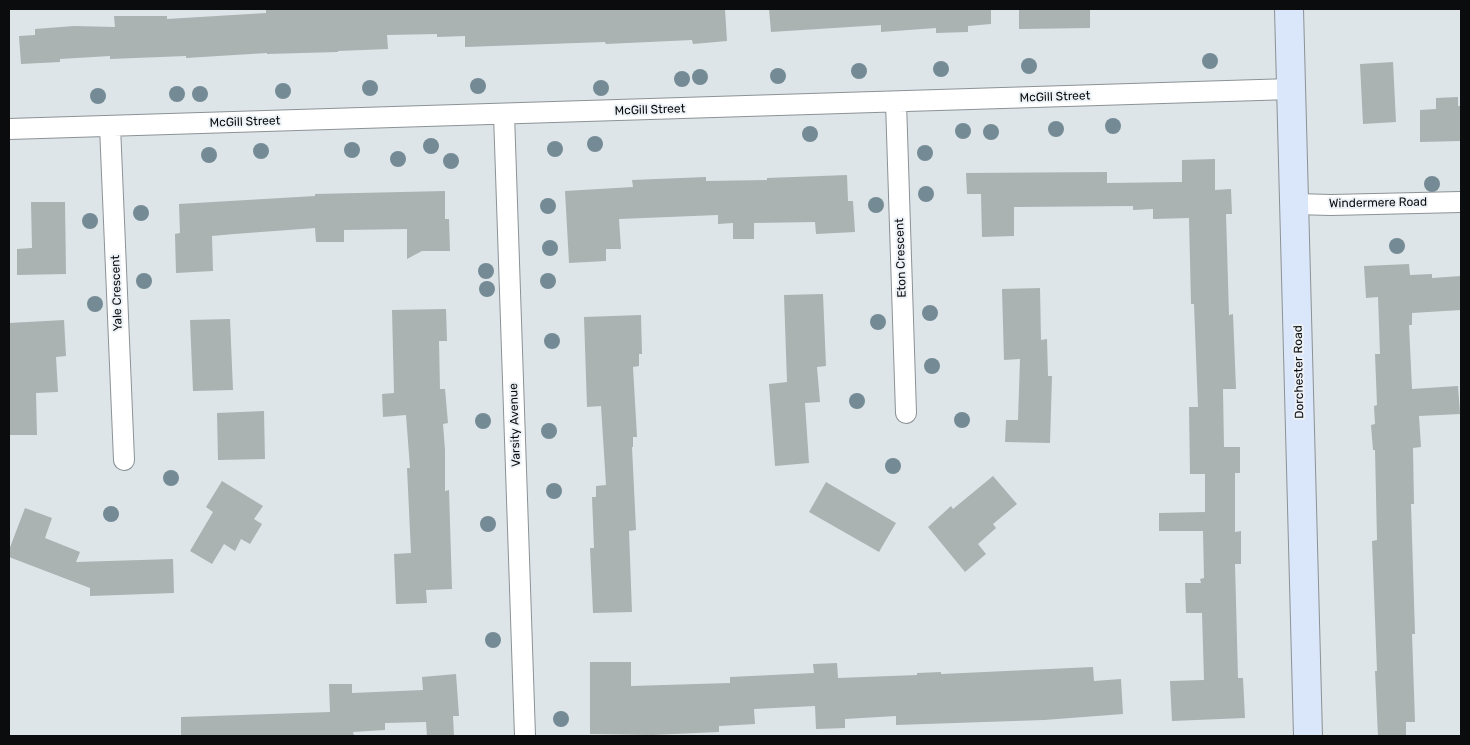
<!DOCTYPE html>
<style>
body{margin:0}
#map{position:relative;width:1470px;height:745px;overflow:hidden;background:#dee5e8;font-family:Rubik,sans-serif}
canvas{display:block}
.frame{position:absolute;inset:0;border:10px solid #0a0c0d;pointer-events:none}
</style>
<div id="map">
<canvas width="1470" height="745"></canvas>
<div class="frame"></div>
</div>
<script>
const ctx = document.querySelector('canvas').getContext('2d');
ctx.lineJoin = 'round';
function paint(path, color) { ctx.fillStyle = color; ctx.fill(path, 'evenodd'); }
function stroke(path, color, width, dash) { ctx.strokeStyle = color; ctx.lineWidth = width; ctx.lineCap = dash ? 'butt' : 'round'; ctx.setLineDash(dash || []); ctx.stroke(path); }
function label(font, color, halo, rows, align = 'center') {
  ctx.font = font + ' Rubik,sans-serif'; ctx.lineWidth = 4; ctx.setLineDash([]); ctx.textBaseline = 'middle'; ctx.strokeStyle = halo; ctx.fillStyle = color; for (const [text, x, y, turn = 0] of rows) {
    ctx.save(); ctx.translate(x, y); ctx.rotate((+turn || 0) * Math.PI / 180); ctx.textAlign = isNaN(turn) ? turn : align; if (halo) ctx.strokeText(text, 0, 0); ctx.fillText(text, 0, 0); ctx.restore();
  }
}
const building = new Path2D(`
 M266,9H725L727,41L693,44L692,40L606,44L605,42L465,47V36L437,37V34L387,35L388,49L338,51V52L267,54V53L186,58V56L110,59V56L60,59V62L21,64L19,36L35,35V29L74,26L115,27L114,16H167V19L266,13Z
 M769,9H991V24L968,26V32L936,33V28L881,32V25L771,32Z
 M1019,9H1090V28L1019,29Z
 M1393,62L1396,122L1363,124L1360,64Z
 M1458,97V106H1461V141L1420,142V110L1436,109V98Z
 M1215,159V190L1231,189L1232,214H1226L1229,315L1233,314L1236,389H1223L1224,447H1240V473H1235V532L1241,531V564H1235L1238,678H1243L1245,718L1172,721L1170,681L1204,680L1202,613H1186L1185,583H1201L1200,579L1204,578L1203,531H1159V513L1205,512V474H1190L1189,407H1198L1194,304H1191L1189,218L1153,219V209L1133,210V206L1014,207V236L982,237L981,194H967L966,173L1107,172V183L1182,182V160Z
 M847,175L848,201H853L855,232L816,234L815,222L754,223V239H733V223L718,224V215L619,219L621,249H606V261L569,263L565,191L633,187L632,180L706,177V181L767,180V178Z
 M445,191V219H449L450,251H422L407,259V229L344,230V242H316L315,228L234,234L212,236L213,271L176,273L175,234L180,233L179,204L315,196V194Z
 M31,202H65L66,274L17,275V249L32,248Z
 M1409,264L1410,275L1432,274V278L1461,276V310L1412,313V325H1409L1412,389L1458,386L1460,414L1419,416L1421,447L1413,448L1414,504H1411L1415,634H1412L1415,722H1406V736H1378L1375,671H1377L1372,541L1377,540L1375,450H1373L1371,425L1375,424L1374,406L1377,405L1375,354H1380L1378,297L1366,298L1364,266Z
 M1040,288L1041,340L1047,339L1048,376H1052L1050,443L1005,442L1006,420H1018L1020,359L1004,360L1002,289Z
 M823,294L826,366L817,367L820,402L805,403L809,463L775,466L769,384L787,382L784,295Z
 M446,309L447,341H439L440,389H445L448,423L443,424L445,450V491L449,490L452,589L426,590L427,603L396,604L394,554L411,553L407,468H410L406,415L383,417L382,394L394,393L392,310Z
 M641,315L642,354H639V366L633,367L637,437H633V447H632L636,530L629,531L632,612L593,613L590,548H594L592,497H596V486L606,485L601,406L587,407L584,317Z
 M230,319L233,390L193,391L190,320Z
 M64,320L66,356L56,357L58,392L36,393L37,435H9V323Z
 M264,411L265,459L218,460L217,413Z
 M993,476L1017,504L993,524L996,528L978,544L986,554L965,572L928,527L951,506L953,509Z
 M222,481L263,506L254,519L262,524L250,544L241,539L235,551L224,544L212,564L190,551L213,512L206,507Z
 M826,482L896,523L879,552L809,512Z
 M25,508L52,518L45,538L80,552L76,562L173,559L174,593L90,596V588L9,557V550Z
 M590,662H631V686L730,683V677L814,673L813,664L837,663L838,678L917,675V673L941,672V674L1093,667L1094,681L1121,679L1123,714L1044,720L896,725V716L845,719V728L816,729L815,706L754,709L755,724L719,726V732L652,735L590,734Z
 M456,674L459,716H453L454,736H427L426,722L385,723V730L353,732L354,736H181V717L330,712L329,684H352V693L423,690L422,677Z`);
const minor = new Path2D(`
 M896,102L906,413
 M504,114L525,736
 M110,126L124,460
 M9,129L1291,89
 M1295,204L1331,205L1461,202`);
const secondary = new Path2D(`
 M1289,9L1308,736`);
const trees = [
 [1210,61],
 [1029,66],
 [941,69],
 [859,71],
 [778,76],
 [700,77],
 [682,79],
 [478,86],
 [370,88],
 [601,88],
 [283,91],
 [177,94],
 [200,94],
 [98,96],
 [1113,126],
 [1056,129],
 [963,131],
 [991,132],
 [810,134],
 [595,144],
 [431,146],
 [555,149],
 [352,150],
 [261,151],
 [925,153],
 [209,155],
 [398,159],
 [451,161],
 [1432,184],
 [926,194],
 [876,205],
 [548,206],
 [141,213],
 [90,221],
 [1397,246],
 [550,248],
 [486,271],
 [144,281],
 [548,281],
 [487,289],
 [95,304],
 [930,313],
 [878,322],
 [552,341],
 [932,366],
 [857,401],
 [962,420],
 [483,421],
 [549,431],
 [893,466],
 [171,478],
 [554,491],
 [111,514],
 [488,524],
 [493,640],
 [561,719]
];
const streetNames = [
 ["McGill Street",1055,97,-2],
 ["McGill Street",650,110,-2],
 ["McGill Street",245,122,-2],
 ["Windermere Road",1378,203,-1],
 ["Eton Crescent",901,258,-92],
 ["Yale Crescent",117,293,-92],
 ["Dorchester Road",1299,372,-91],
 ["Varsity Avenue",515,425,-92]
];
paint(building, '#abb2b2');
stroke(minor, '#8c9295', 22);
stroke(secondary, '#8c9295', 30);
stroke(minor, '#fff', 20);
stroke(secondary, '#dae6fa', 28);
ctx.fillStyle = '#748b96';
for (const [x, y] of trees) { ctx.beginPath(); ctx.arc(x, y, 8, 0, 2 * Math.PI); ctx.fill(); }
label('12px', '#0a0c0d', '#ecf2f6', streetNames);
</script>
